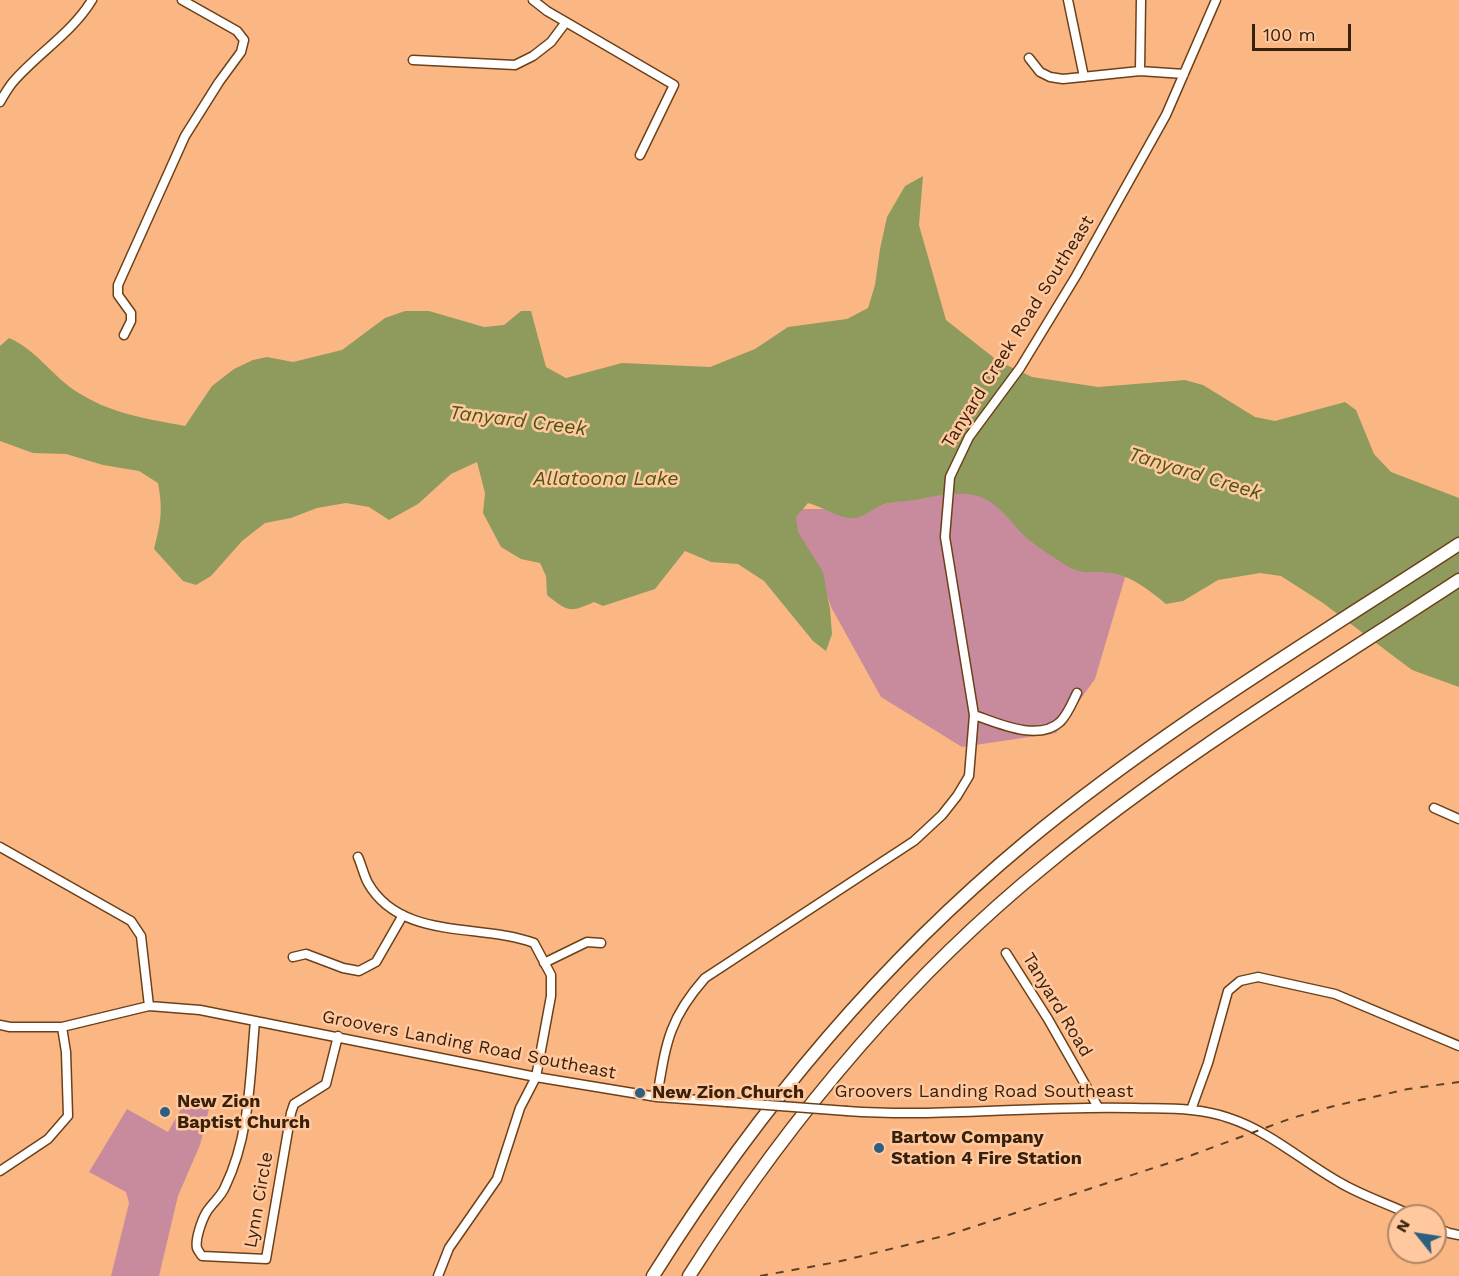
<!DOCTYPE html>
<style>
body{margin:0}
#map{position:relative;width:1459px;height:1276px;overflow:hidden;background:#fbb783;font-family:"Work Sans",sans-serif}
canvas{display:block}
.north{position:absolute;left:1387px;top:1204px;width:60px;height:60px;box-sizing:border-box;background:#ffc89f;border:2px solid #b08563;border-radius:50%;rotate:300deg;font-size:16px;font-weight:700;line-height:24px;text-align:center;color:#39200a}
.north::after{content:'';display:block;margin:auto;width:21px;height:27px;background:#2f5f7e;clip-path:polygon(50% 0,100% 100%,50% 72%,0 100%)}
.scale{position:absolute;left:1252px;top:24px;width:99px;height:27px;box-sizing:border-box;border:3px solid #39200a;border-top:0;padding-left:8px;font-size:18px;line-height:21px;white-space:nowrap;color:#39200a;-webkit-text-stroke:4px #ffc89f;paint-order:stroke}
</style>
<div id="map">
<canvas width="1459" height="1276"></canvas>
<div class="north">N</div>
<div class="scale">100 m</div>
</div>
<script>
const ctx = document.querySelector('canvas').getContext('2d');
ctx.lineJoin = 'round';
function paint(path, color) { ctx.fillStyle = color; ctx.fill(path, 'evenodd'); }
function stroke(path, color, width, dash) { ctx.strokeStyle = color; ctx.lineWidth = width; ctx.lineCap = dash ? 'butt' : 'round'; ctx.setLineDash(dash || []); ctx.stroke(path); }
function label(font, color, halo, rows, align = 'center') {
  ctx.font = font + ' "Work Sans",sans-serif'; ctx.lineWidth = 5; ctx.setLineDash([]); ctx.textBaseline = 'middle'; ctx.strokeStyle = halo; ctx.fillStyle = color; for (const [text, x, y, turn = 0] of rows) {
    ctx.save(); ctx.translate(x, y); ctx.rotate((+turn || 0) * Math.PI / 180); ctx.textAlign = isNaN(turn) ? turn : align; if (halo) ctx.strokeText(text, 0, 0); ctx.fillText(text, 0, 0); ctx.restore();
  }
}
const green = new Path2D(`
 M979,487L1126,574L1095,679L1056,733L962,747L881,697L831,607L820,572L794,534L792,509H823L851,515L930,490Z
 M186,1100L210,1105L200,1145L178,1196L159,1276H111L129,1203L126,1192L89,1172L127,1109L168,1132Z`);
const water = new Path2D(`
 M923,176L919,225L946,320L998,361L1032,377L1098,387L1185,380L1203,385L1255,417L1275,421L1345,402L1356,410L1374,454L1391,472L1459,498V687L1412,670L1323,603L1281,576L1260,573L1218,580L1183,601L1166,604C1152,592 1130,575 1111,573C1094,571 1082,575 1067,566C1055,558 1040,549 1029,540C1008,522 997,495 965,494C949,493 936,496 920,499C907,502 894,500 880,506C872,509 864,517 856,518C840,520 824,507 808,503L796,517L798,532L823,572L830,609L832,634L826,651L813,641L764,581L738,564L711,562L685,551L655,589L603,606L594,602C570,613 568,612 547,595L546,576L540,563L521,559L501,547L483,513L485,493L477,462L451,474L418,504L389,520L369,507L346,503L317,508L291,518L265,523L242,541L211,576L196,585L183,581L154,549C161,522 163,510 158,483L139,471L103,465L66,454L33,453L0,441V346L9,338C35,349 51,374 74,390C110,414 144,418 185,426L212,386L234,369L253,360L267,357L293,362L342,350L385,318L405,311H429L484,327L504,325L521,311H531L546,367L566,378L622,363L710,367L755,349L788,327L847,319L868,308L875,285L880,249L887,217L905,186Z`);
const minor = new Path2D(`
 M533,0L547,11L674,85L640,155
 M1068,0L1084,77
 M1029,58L1040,72L1050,77L1063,79L1140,71L1184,74
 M413,60L515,65L533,56L551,42L566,22
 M1140,71L1141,0
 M0,102C4,95 8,88 13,82C38,53 72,33 92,0
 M124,335L131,321V313L118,295V285L185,136L219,82L241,52L244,40L237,31L182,0
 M974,715C998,723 1038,742 1060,722C1068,714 1072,703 1077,693
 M1434,808L1459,819
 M0,847L131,921L141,936L149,1006
 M358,857C362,866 364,876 368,883C401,941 481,923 534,943L551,975V996L536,1077L520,1108L497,1179L449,1248L438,1276
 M1006,953L1048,1019L1098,1107
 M293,957L306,954L343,968L359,971L376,962L403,915
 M544,963L587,942L601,943
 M255,1021C250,1076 250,1136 225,1187C221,1197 211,1204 206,1213C202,1220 195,1239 197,1248C198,1251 200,1253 202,1256L266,1259L291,1113L294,1104L326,1084L338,1036
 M0,1025L10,1027H62L149,1006L200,1010L536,1077L657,1097L727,1102
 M657,1097C666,1044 668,1020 705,978L914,841L942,815L957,796L969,776L974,715L945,537L950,477L969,437L1020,368L1076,276L1166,115L1216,0
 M1191,1110L1208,1063L1228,991L1240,981L1258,977L1335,994L1459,1046
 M847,1111C943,1118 1039,1105 1134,1108C1166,1109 1199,1107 1229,1118C1269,1131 1302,1161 1339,1182C1362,1196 1389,1204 1413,1216
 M0,1171L48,1139L68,1116L66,1052L62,1027
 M1435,1227L1449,1233L1459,1235`);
const highway = new Path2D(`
 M653,1276C755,1113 878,965 1026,842C1160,731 1314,639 1459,544
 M689,1276C787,1122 904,980 1047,864C1176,758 1320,671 1459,580`);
const rail = new Path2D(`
 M760,1276L837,1262L948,1235L1184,1158L1292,1118L1334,1106L1408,1089L1459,1082`);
const minorBridge = new Path2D(`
 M727,1102L847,1111`);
const markers = [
 [640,1093,6,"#2f5f7e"],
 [165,1112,6,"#2f5f7e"],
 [879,1148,6,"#2f5f7e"]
];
const streetNames = [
 ["Tanyard Creek Road Southeast",1018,332,-58],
 ["Tanyard Road",1057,1005,59],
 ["Groovers Landing Road Southeast",469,1045,11],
 ["Groovers Landing Road Southeast",984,1092],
 ["Lynn Circle",259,1200,-80]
];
const poiNames = [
 ["New Zion Church",652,1093],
 ["New Zion",177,1102],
 ["Baptist Church",177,1123],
 ["Bartow Company",891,1138],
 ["Station 4 Fire Station",891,1159]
];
const waterNames = [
 ["Tanyard Creek",518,421,7],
 ["Tanyard Creek",1195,474,17],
 ["Allatoona Lake",606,479]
];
paint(green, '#c88b9e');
paint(water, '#8e9b5d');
stroke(minor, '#6d4018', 11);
stroke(highway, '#6d4018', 15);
stroke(minor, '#fff', 8);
stroke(highway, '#fff', 12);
stroke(rail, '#624024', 2, [8, 8]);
stroke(minorBridge, '#6d4018', 11, []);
stroke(minorBridge, '#fff', 8);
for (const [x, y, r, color] of markers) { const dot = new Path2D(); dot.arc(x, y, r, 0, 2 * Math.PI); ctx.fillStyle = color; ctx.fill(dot); stroke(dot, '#ffc89f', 2); }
label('18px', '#39200a', '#ffc89f', streetNames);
label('bold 18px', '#39200a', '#ffc89f', poiNames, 'left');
label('italic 20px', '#4d5811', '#ffc89f', waterNames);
</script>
